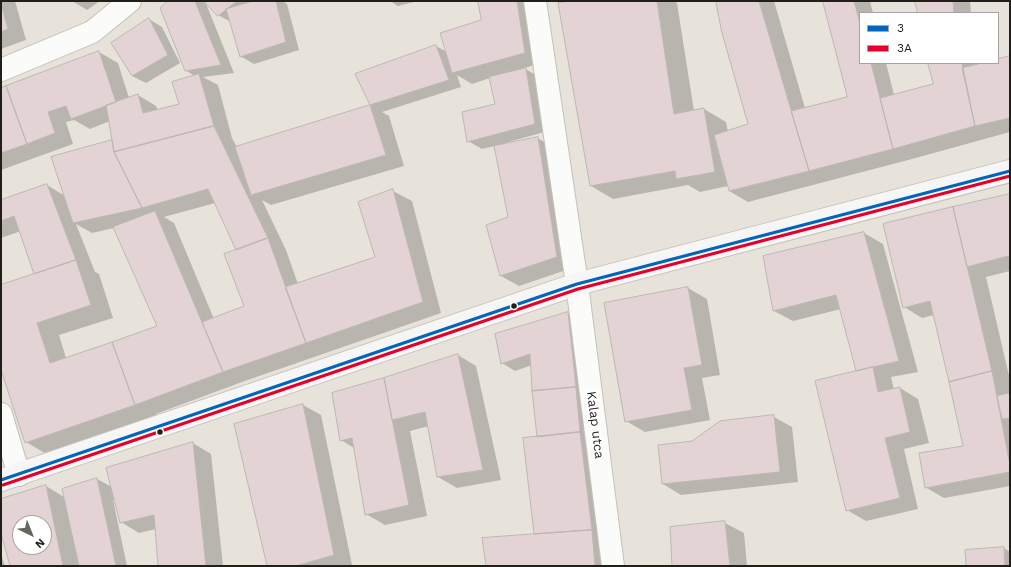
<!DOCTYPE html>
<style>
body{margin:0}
#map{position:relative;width:1011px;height:567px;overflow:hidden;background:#e7e3da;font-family:"Work Sans",sans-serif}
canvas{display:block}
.frame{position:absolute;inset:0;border:2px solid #211f19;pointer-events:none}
.legend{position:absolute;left:859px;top:12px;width:140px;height:52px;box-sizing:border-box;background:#fff;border:1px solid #a6a5a3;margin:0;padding:5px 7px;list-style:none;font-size:12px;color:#211f19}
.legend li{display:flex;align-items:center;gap:8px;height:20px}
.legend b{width:20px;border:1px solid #a6a5a3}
.north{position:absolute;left:12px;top:515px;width:40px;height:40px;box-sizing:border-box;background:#fff;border:1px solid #a6a5a3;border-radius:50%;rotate:137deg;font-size:11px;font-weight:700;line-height:16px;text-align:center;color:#211f19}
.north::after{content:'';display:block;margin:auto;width:14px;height:18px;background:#66645d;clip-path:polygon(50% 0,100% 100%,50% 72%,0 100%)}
</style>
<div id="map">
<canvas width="1011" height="567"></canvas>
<div class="frame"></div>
<ul class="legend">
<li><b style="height:5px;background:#0065bd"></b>3</li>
<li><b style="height:5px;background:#e4002b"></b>3A</li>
</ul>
<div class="north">N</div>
</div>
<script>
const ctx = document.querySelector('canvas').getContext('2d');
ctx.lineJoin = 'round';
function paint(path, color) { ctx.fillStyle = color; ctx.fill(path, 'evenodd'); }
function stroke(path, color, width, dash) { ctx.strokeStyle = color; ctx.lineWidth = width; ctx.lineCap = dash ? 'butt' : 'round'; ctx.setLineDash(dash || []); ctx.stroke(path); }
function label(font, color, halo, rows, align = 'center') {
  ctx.font = font + ' "Work Sans",sans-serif'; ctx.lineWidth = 4; ctx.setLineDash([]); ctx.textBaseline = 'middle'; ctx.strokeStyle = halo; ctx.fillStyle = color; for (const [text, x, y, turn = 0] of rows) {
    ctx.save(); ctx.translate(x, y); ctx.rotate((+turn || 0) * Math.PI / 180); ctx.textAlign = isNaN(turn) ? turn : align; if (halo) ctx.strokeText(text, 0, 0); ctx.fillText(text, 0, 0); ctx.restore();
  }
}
const shadow = new Path2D(`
 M1,1H15L26,40L1,49Z
 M72,1H100L87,10Z
 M170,1H205L234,73L203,77L218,85L232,138L237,147L372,105L356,75L436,46L447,52L482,21L479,1H534L543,63L524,68L539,77L548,131L505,143L506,144L537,138L556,148L575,267L519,286L501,276L509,217L495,146L482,149L468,141L496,105L490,78L472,84L457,75L461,87L382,112L389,116L404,166L271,205L262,200L286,250L298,284L377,257L393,191L412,201L441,313L242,382L156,414L157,417L48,455L26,442L1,366V286L35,275L21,231L1,238V201L47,185L65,196L113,141L110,121L90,129L74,120L66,122L73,144L1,170V88L99,52L118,63L129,98L138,95L156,106L158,111L181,105L195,76L185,70ZM215,203L237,251L245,307L214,319L174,223L164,217ZM76,224L92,233L114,228L159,327L66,358L59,335L113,318L99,274L95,272Z
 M205,1H283L287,4L299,50L254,64L240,56L231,22L218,15Z
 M390,1H418L398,6Z
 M568,1H674L677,3L694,111L704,109L726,122L728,132L749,125L717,1H774L805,108L848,97L824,1H870L873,13H860V63H886L894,95L934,84L929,63H978L979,65L987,63H998V60L1010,57V132L912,159L748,202L729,191L728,186L700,192L688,185L613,199L591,186L570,2Z
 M916,1H970L971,13H919Z
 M149,19L162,27L180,63L146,83L132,76Z
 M1010,195V271L986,277L1010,380V486L944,498L925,487L964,447L934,315L922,318L904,307Z
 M864,233L883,244L918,372L891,377L894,390L900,388L918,399L929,443L904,449L918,509L866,521L847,510L857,372L841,309L793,321L774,311L764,257Z
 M688,288L707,299L720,375L702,378L710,420L645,432L626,421Z
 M567,313L581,321L616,566H487L535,535L524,439L541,438L532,365L515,371L502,363Z
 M458,355L476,366L501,480L457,488L438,477L429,426L410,431L427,516L385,525L366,514L354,448L341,440L385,379Z
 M303,405L321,415L352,565L268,566Z
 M774,417L792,427L798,482L681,495L663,484L692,442Z
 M193,443L211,454L223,566H159L156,529L139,533L121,522L115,500H113L127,566H11L1,529V500L46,486L64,497L97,479L112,487ZM20,523H44V547H20Z
 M725,523L744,533L747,566H673Z
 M1004,548L1010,552V566H967Z
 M1,554L5,566H1Z`);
const building = new Path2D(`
 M168,1H195L221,65L185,71L160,8Z
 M204,1H237L218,16Z
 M254,1H276L286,42L240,57L226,9Z
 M478,1H517L525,53L452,73L440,33L481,20Z
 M572,1H657L674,114L704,108L715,172L676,179L675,171L590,186L558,3Z
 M716,1H759L809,171L729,191L714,135L748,124L722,33Z
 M823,1H854L860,23V63H871L893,149L809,171L791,111L847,97Z
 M915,1H953L954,13H918Z
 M1,4L8,29L1,32Z
 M149,18L168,55L132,76L111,43Z
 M436,45L449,80L370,105L355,74Z
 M99,51L116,102L71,119L66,106L48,112L55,133L27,144L6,86Z
 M1010,56V118L975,126L962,68L982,63H998V59Z
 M928,63H962L975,126L893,149L880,98L933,84Z
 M526,68L535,124L467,142L462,112L495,104L489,77Z
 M199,74L214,126L114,152L106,105L138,94L143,113L179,104L172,82Z
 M6,86L27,144L1,153V88Z
 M370,105L386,155L251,195L235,147Z
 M214,126L268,238L236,250L208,189L142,208L114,152Z
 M538,137L557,257L500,276L486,225L508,217L494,146Z
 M112,140L114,152L142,208L73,223L51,157Z
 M47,184L76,260L34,274L14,216L1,221V200Z
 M393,189L423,302L306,343L285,287L375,257L358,202Z
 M1010,194V263L1008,256L967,267L953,207Z
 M953,207L992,371L949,382L930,301L903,308L883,224Z
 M155,211L223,372L135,405L112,342L157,326L113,227Z
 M864,232L899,361L856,371L836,295L773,311L763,256Z
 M268,238L306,343L223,372L202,322L244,306L224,254Z
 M76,260L91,305L37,323L50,363L112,342L135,405L25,443L1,370V285Z
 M688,287L702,365L684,368L692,410L625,422L604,303Z
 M568,312L576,387L532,391L530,354L501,364L495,334Z
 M458,354L483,470L437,477L425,412L392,420L384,378Z
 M873,367L878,392L900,387L910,432L885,438L900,498L846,511L815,381Z
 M992,371L1010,465V472L925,488L919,453L963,446L949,382Z
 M384,378L409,505L365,515L352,438L340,441L332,393Z
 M576,387L580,432L537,437L532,391Z
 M1010,393V418L1002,419L997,396Z
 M303,404L334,555L296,566H267L234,424Z
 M774,415L780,472L662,484L658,445L692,441L720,421Z
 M580,432L592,530L534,534L523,438Z
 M193,442L206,566H158L154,515L120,523L106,468Z
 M97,478L116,566H79L62,489Z
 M46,485L63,566H10L1,533V499ZM20,523H44V547H20Z
 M725,521L730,566H672L670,527Z
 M592,530L595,566H486L482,538Z
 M1004,547L1005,566H966L965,550Z`);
const street = new Path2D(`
 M535,1L577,284L613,566
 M1,70L92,32L130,1
 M1,414L19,475`);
const secondary = new Path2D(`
 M1,480L577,284L1010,171`);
const bus1 = new Path2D(`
 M1,480L577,284L1010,171`);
const bus2 = new Path2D(`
 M3,485L578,289L1010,176`);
const markers = [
 [514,306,3.5,"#211f19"],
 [160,432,3.5,"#211f19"]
];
const streetNames = [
 ["Kalap utca",595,425,83]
];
paint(shadow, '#0003');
paint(building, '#e4d3d4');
stroke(building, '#bcb7b4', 1);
stroke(street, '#c4c1ba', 24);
stroke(secondary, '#c4c1ba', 24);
stroke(street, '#fbfbf9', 22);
stroke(secondary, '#f5f6f5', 22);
stroke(bus1, '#0065bd', 3);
stroke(bus2, '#e4002b', 3);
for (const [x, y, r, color] of markers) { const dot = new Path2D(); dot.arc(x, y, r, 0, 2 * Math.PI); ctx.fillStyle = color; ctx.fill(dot); stroke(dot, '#fff', 1.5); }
label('13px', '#211f19', '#fff', streetNames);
</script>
